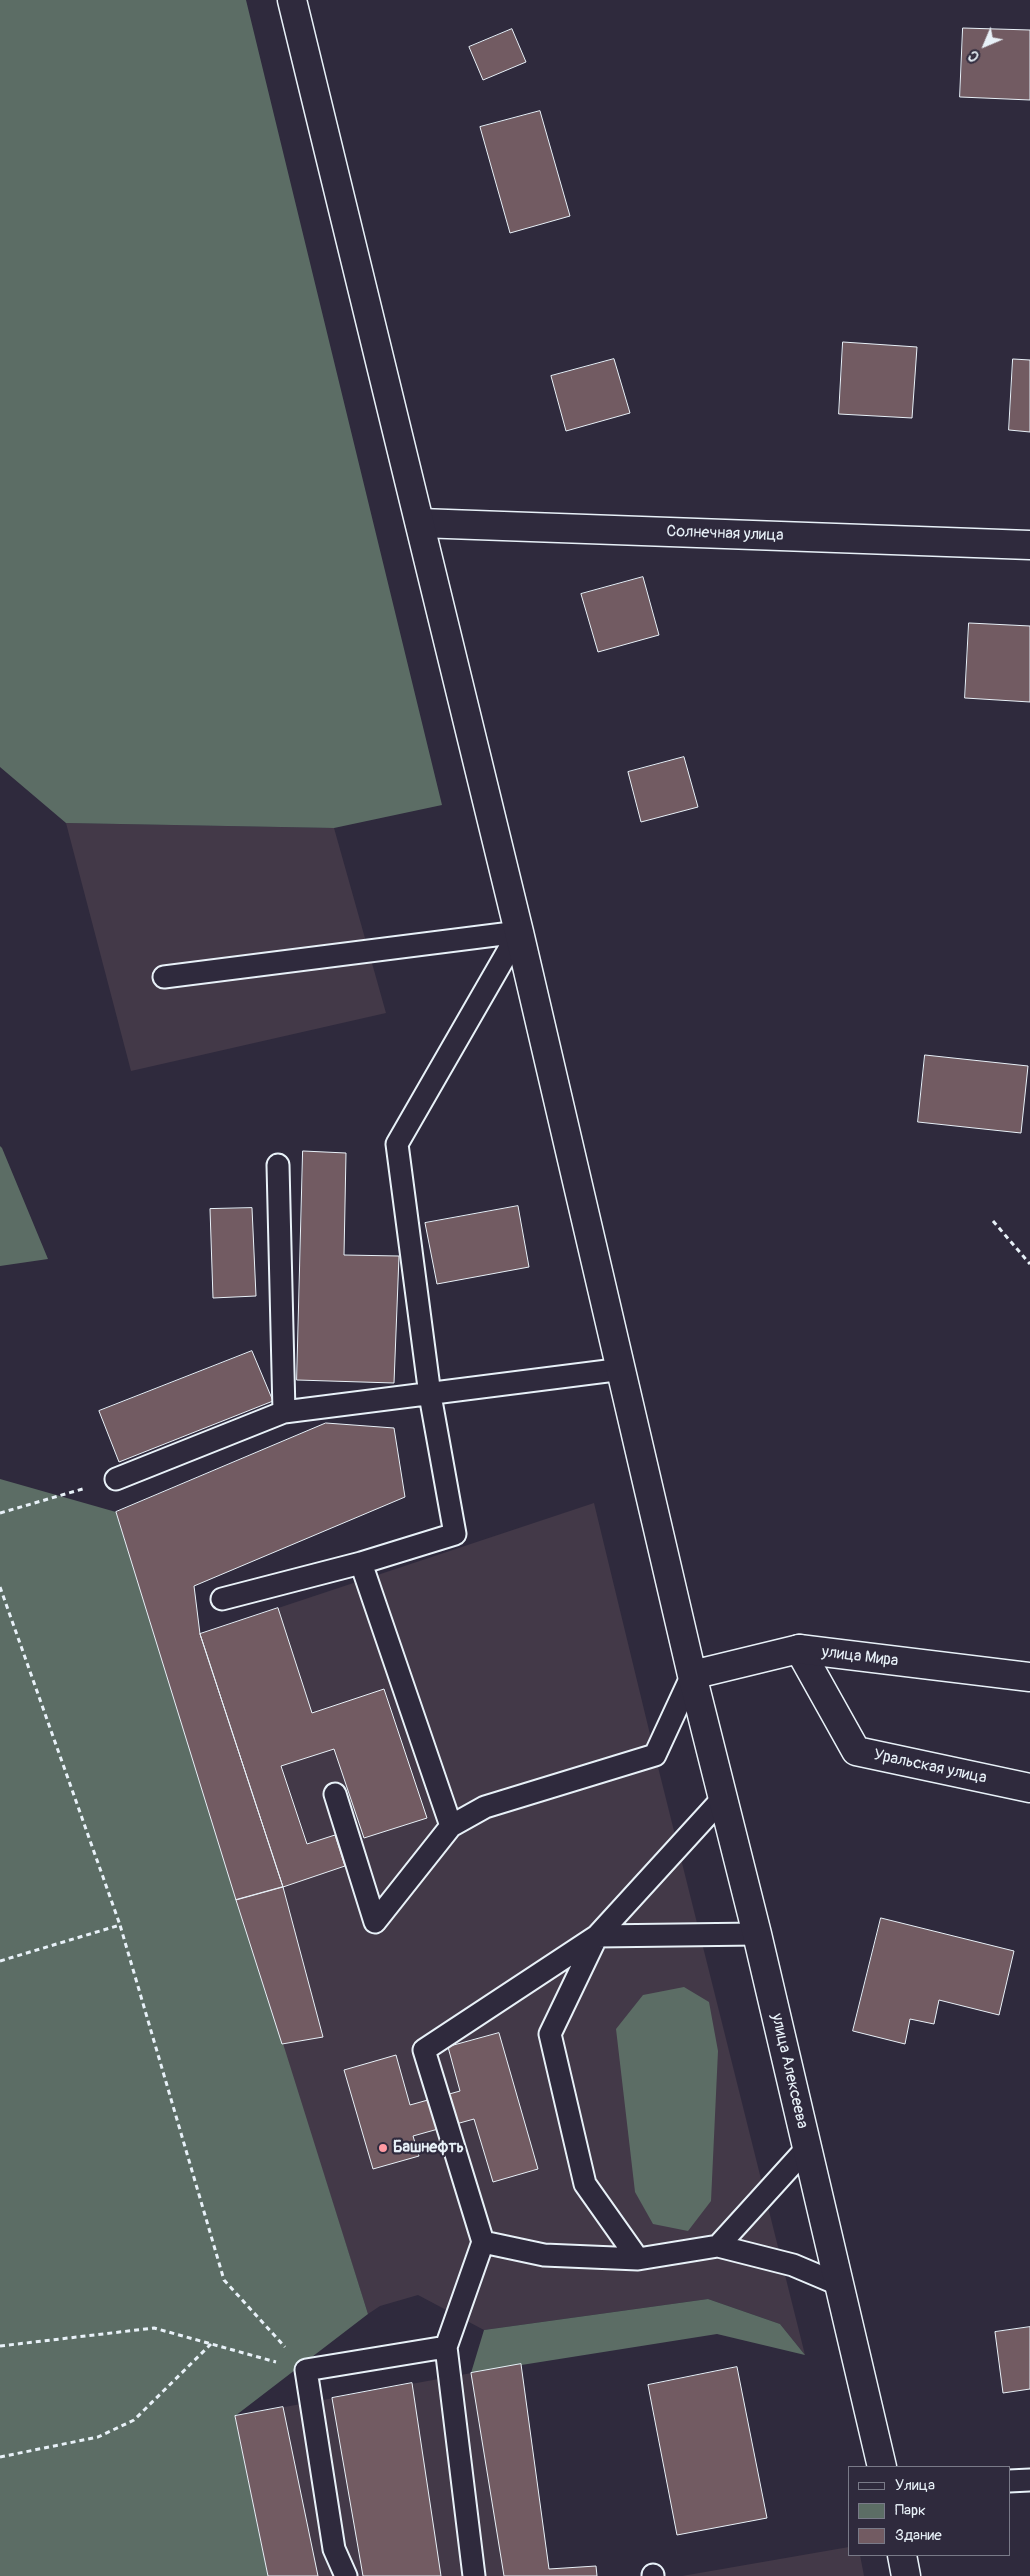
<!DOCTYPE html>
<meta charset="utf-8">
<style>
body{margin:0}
#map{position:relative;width:1030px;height:2576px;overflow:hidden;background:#2f2a3d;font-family:Pangolin,sans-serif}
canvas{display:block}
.legend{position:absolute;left:848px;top:2466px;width:162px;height:90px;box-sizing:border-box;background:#2f2a3d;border:1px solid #797a88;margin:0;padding:6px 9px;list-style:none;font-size:15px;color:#e8f1f8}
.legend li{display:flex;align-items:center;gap:10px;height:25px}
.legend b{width:25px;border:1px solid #797a88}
.north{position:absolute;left:960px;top:20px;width:50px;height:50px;-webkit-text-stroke:4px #2f2a3d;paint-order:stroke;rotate:225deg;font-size:14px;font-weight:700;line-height:20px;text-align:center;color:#e8f1f8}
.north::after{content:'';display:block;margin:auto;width:18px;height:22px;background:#e8f1f8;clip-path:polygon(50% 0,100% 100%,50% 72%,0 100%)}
</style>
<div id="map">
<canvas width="1030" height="2576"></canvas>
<ul class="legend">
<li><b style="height:6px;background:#2f2a3d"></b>Улица</li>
<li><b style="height:14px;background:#5c6d65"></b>Парк</li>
<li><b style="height:14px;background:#725b62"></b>Здание</li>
</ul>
<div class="north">С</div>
</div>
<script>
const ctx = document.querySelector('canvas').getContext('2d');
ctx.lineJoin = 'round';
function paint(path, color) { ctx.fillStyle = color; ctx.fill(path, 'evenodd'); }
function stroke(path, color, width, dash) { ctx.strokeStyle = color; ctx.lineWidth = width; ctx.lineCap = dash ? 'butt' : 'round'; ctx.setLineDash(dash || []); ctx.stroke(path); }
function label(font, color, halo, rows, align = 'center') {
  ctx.font = font + ' Pangolin,sans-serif'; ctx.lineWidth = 4.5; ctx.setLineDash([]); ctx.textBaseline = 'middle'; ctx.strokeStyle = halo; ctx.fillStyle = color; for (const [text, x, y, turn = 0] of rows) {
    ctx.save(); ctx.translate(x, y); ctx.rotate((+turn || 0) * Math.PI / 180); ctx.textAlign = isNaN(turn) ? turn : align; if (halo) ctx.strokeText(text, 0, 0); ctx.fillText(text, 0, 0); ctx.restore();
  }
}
const built = new Path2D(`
 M66,823L334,828L386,1013L131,1071Z
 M594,1503L655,1755L805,2355L780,2324L708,2299L484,2330L418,2295L380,2306L368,2314L282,2044L323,2037L283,1887L200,1634Z
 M521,2364L549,2569L596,2566L597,2576H268L235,2416Z
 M849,2547V2555H860L864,2576H682Z`);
const green = new Path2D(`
 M0,0H246L442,805L334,828L66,823L0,767Z
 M0,1146L2,1148L48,1259L0,1266Z
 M0,1479L116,1512L368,2314L235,2416L268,2576H0Z
 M684,1987L709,2002L718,2051L711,2201L688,2231L653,2224L635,2192L616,2029L643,1995Z
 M708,2299L780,2324L805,2355L717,2334L471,2373L484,2330Z`);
const building = new Path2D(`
 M963,28L1030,30V100L960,97Z
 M512,29L526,62L483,80L469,47Z
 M540,111L570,216L510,233L480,127Z
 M843,342L917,347L912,418L839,414Z
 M614,359L630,413L566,431L551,376Z
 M1013,359L1030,360V432L1009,430Z
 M643,577L659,635L598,652L581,594Z
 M969,623L1030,626V702L965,698Z
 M684,757L698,807L641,822L628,772Z
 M925,1055L1028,1066L1021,1133L918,1122Z
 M303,1151L346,1153L344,1255L399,1256L394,1383L297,1380Z
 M518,1206L529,1267L437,1284L425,1223Z
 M252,1208L256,1296L213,1298L210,1209Z
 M252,1351L273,1401L119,1462L99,1411Z
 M326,1423L394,1428L405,1497L194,1586L200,1634L283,1887L236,1900L116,1512Z
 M278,1608L312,1713L384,1689L427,1818L364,1838L334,1749L281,1766L307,1844L335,1835L345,1866L283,1887L200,1634Z
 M283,1887L323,2037L282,2044L236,1900Z
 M881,1918L1014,1951L999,2015L939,2000L934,2024L910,2019L905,2044L853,2031Z
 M499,2033L538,2169L493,2182L474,2119L413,2136L419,2156L373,2169L344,2070L396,2055L410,2105L460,2091L448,2047Z
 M1030,2327V2389L1003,2393L995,2332Z
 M521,2364L549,2569L596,2566L597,2576H504L471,2373Z
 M737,2367L767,2518L677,2535L648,2385Z
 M412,2383L441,2576H363L332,2398Z
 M283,2407L318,2576H268L235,2416Z`);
const path = new Path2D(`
 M993,1221L1030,1264
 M0,1513L86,1488
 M0,1587L120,1925
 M0,1961L120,1925L224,2280L285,2347
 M0,2346L154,2328L276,2362
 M0,2457L98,2437L134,2420L211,2344`);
const lane = new Path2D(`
 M164,977L519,932
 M278,1165L284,1412
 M116,1479L284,1412L623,1369
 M361,1563L451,1826
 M222,1599L361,1563L455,1534L430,1395L397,1144L519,932
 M335,1794L375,1922L451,1826L485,1807L655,1755L692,1675
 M723,1798L597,1936L424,2050L483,2242L544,2255L638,2259L718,2246L793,2265L838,2284
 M718,2246L807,2148
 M638,2259L585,2184L550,2034L597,1936L757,1934
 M1009,2481L1030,2480
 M653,2575V2576
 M346,2576L334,2549L306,2370L446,2347
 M474,2576L446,2347L483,2242`);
const street = new Path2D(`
 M420,523L1030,545
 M799,1649L856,1751L1030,1788`);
const secondary = new Path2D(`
 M292,0L519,932L692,1675L757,1934L882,2467
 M692,1675L799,1649L1030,1677
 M902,2555L906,2576`);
const markers = [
 [383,2148,5,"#ff9aa2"]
];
const streetNames = [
 ["Солнечная улица",725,534,2],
 ["улица Мира",860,1657,7],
 ["Уральская улица",930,1767,12],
 ["улица Алексеева",789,2071,77]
];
const poiNames = [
 ["Башнефть",393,2148]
];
paint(built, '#433948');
paint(green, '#5c6d65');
paint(building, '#725b62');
stroke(building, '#e8f1f8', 1);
stroke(lane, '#e8f1f8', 25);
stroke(street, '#e8f1f8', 31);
stroke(secondary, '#e8f1f8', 31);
stroke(path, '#e8f1f8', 3, [5, 4]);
stroke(lane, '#2f2a3d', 21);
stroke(street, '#2f2a3d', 28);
stroke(secondary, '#2f2a3d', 28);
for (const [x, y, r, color] of markers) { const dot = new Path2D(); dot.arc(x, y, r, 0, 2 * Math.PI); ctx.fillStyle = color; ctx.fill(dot); stroke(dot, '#2f2a3d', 2); }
label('16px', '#e8f1f8', '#2f2a3d', streetNames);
label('bold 16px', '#e8f1f8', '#2f2a3d', poiNames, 'left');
</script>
